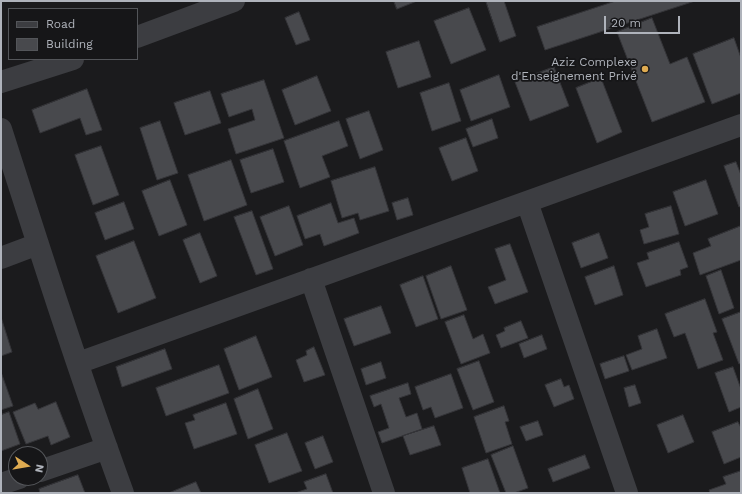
<!DOCTYPE html>
<meta charset="utf-8">
<style>
body{margin:0}
#map{position:relative;width:742px;height:494px;overflow:hidden;background:#1b1b1d;font-family:"Work Sans",sans-serif}
canvas{display:block}
.frame{position:absolute;inset:0;border:2px solid #afb3bb;pointer-events:none}
.legend{position:absolute;left:8px;top:8px;width:130px;height:52px;box-sizing:border-box;background:#161618;border:1px solid #535559;margin:0;padding:5px 7px;list-style:none;font-size:12px;color:#afb3bb}
.legend li{display:flex;align-items:center;gap:8px;height:20px}
.legend b{width:20px;border:1px solid #535559}
.north{position:absolute;left:8px;top:446px;width:40px;height:40px;box-sizing:border-box;background:#161618;border:1px solid #535559;border-radius:50%;rotate:102deg;font-size:11px;font-weight:700;line-height:16px;text-align:center;color:#afb3bb}
.north::after{content:'';display:block;margin:auto;width:14px;height:18px;background:#dfab51;clip-path:polygon(50% 0,100% 100%,50% 72%,0 100%)}
.scale{position:absolute;left:604px;top:16px;width:76px;height:18px;box-sizing:border-box;border:2px solid #afb3bb;border-top:0;padding-left:5px;font-size:12px;line-height:14px;white-space:nowrap;color:#afb3bb;-webkit-text-stroke:3px #161618;paint-order:stroke}
</style>
<div id="map">
<canvas width="742" height="494"></canvas>
<div class="frame"></div>
<ul class="legend">
<li><b style="height:5px;background:#3c3d41"></b>Road</li>
<li><b style="height:11px;background:#48494d"></b>Building</li>
</ul>
<div class="north">N</div>
<div class="scale">20 m</div>
</div>
<script>
const ctx = document.querySelector('canvas').getContext('2d');
ctx.lineJoin = 'round';
function paint(path, color) { ctx.fillStyle = color; ctx.fill(path, 'evenodd'); }
function stroke(path, color, width, dash) { ctx.strokeStyle = color; ctx.lineWidth = width; ctx.lineCap = dash ? 'butt' : 'round'; ctx.setLineDash(dash || []); ctx.stroke(path); }
function label(font, color, halo, rows, align = 'center') {
  ctx.font = font + ' "Work Sans",sans-serif'; ctx.lineWidth = 3.5; ctx.setLineDash([]); ctx.textBaseline = 'middle'; ctx.strokeStyle = halo; ctx.fillStyle = color; for (const [text, x, y, turn = 0] of rows) {
    ctx.save(); ctx.translate(x, y); ctx.rotate((+turn || 0) * Math.PI / 180); ctx.textAlign = isNaN(turn) ? turn : align; if (halo) ctx.strokeText(text, 0, 0); ctx.fillText(text, 0, 0); ctx.restore();
  }
}
const building = new Path2D(`
 M394,1H417L397,9Z
 M486,1H504L516,36L500,42Z
 M616,1H695L545,50L537,27Z
 M469,8L486,50L451,64L434,21Z
 M299,12L310,40L296,45L285,18Z
 M652,18L670,64L687,57L705,102L652,122L617,32Z
 M734,38L741,58V93L712,104L693,54Z
 M419,41L431,77L398,88L386,52Z
 M554,67L569,106L530,121L515,82Z
 M499,75L510,107L471,121L460,90Z
 M317,76L331,111L295,125L282,90Z
 M601,78L622,132L597,143L576,88Z
 M264,80L284,138L236,154L228,129L255,120L252,109L229,117L221,94Z
 M449,83L461,121L432,131L420,93Z
 M87,89L102,130L86,135L80,118L40,133L32,110Z
 M210,91L221,123L185,135L174,103Z
 M369,111L383,150L360,159L346,119Z
 M492,119L498,138L473,147L466,129Z
 M160,121L178,173L157,180L140,128Z
 M339,121L348,146L322,156L330,177L300,188L284,141Z
 M466,138L478,171L452,181L439,148Z
 M101,146L119,195L93,205L75,155Z
 M273,149L284,182L251,193L240,160Z
 M231,160L247,205L204,221L188,175Z
 M736,162L741,175V206L739,207L724,166Z
 M375,167L389,211L360,220L358,213L342,218L331,181Z
 M170,180L187,225L159,236L142,191Z
 M706,180L718,214L685,226L673,192Z
 M408,198L413,215L397,220L392,203Z
 M124,202L134,229L105,240L95,213Z
 M331,203L338,223L354,218L359,233L324,246L320,234L305,239L297,216Z
 M289,206L303,245L275,256L260,217Z
 M671,206L679,234L644,244L640,230L649,227L645,214Z
 M252,211L273,269L256,275L234,217Z
 M741,226V260L700,275L693,253L711,246L708,239Z
 M200,233L217,276L200,283L183,240Z
 M599,233L608,258L581,268L572,243Z
 M134,241L156,298L118,313L96,256Z
 M679,242L688,267L680,270L681,275L646,287L637,263L649,259L647,253Z
 M510,244L528,292L495,304L488,287L506,280L495,249Z
 M451,266L467,310L441,319L426,276Z
 M614,266L623,295L595,305L585,277Z
 M721,270L734,308L719,314L706,276Z
 M423,276L438,319L416,327L400,285Z
 M705,299L717,332L713,333L723,360L698,369L685,333L674,337L665,314Z
 M381,306L391,333L354,346L344,319Z
 M741,312V363L739,364L722,319Z
 M464,315L473,339L483,334L490,353L461,364L445,322Z
 M1,317L12,352L1,356Z
 M521,321L528,338L501,348L496,335L505,331L504,328Z
 M657,329L667,358L632,370L626,355L642,349L638,336Z
 M542,335L547,349L524,358L519,344Z
 M256,336L272,377L239,390L224,349Z
 M314,347L325,375L304,382L296,360L307,355L306,351Z
 M165,349L172,369L122,387L116,367Z
 M624,356L629,371L605,379L600,364Z
 M479,361L494,402L473,410L457,369Z
 M381,362L386,378L366,385L361,369Z
 M219,365L229,393L166,416L156,388Z
 M733,367L741,389V407L729,412L715,373Z
 M1,372L13,406L1,410Z
 M451,374L463,408L435,418L431,407L423,410L415,387Z
 M561,379L564,387L569,385L574,399L554,407L545,385Z
 M408,383L411,394L399,398L406,417L417,413L422,429L382,443L378,432L389,428L381,404L374,407L370,396Z
 M635,385L641,403L629,407L624,388Z
 M258,389L273,429L248,439L234,399Z
 M56,402L70,437L51,445L48,436L26,444L13,412L35,403L38,409Z
 M226,403L237,434L194,449L185,423L195,420L193,415Z
 M504,406L509,421L505,422L512,444L486,453L474,417Z
 M9,412L20,444L1,451V415Z
 M683,415L694,442L668,453L657,425Z
 M538,421L543,435L526,441L520,427Z
 M738,422L741,428V457L724,464L712,432Z
 M434,426L441,445L410,455L403,436Z
 M287,433L302,471L269,483L255,445Z
 M323,436L333,462L315,469L305,443Z
 M513,446L528,488L514,493H506L491,455Z
 M585,455L590,468L553,482L548,469Z
 M488,459L500,493H470L462,468Z
 M741,471V493H710L709,490L726,484L723,477Z
 M326,474L333,493H295L307,489L304,482Z
 M78,475L85,493H40L39,489Z
 M196,482L201,493H169Z`);
const minor = new Path2D(`
 M1,129C40,251 79,373 123,493
 M527,202L627,493
 M1,258L38,244
 M311,279L384,493
 M78,363L741,125
 M40,471L107,448
 M1,484L19,478`);
const tertiary = new Path2D(`
 M137,37L234,1
 M1,82L73,59`);
const markers = [
 [645,69,4,"#dfab51"]
];
const poiNames = [
 ["Aziz Complexe",637,62],
 ["d'Enseignement Privé",637,76]
];
paint(building, '#48494d');
stroke(building, '#353539', 1);
stroke(minor, '#3c3d41', 22);
stroke(tertiary, '#3c3d41', 22);
for (const [x, y, r, color] of markers) { const dot = new Path2D(); dot.arc(x, y, r, 0, 2 * Math.PI); ctx.fillStyle = color; ctx.fill(dot); stroke(dot, '#161618', 1.5); }
label('12px', '#afb3bb', '#161618', poiNames, 'right');
</script>
